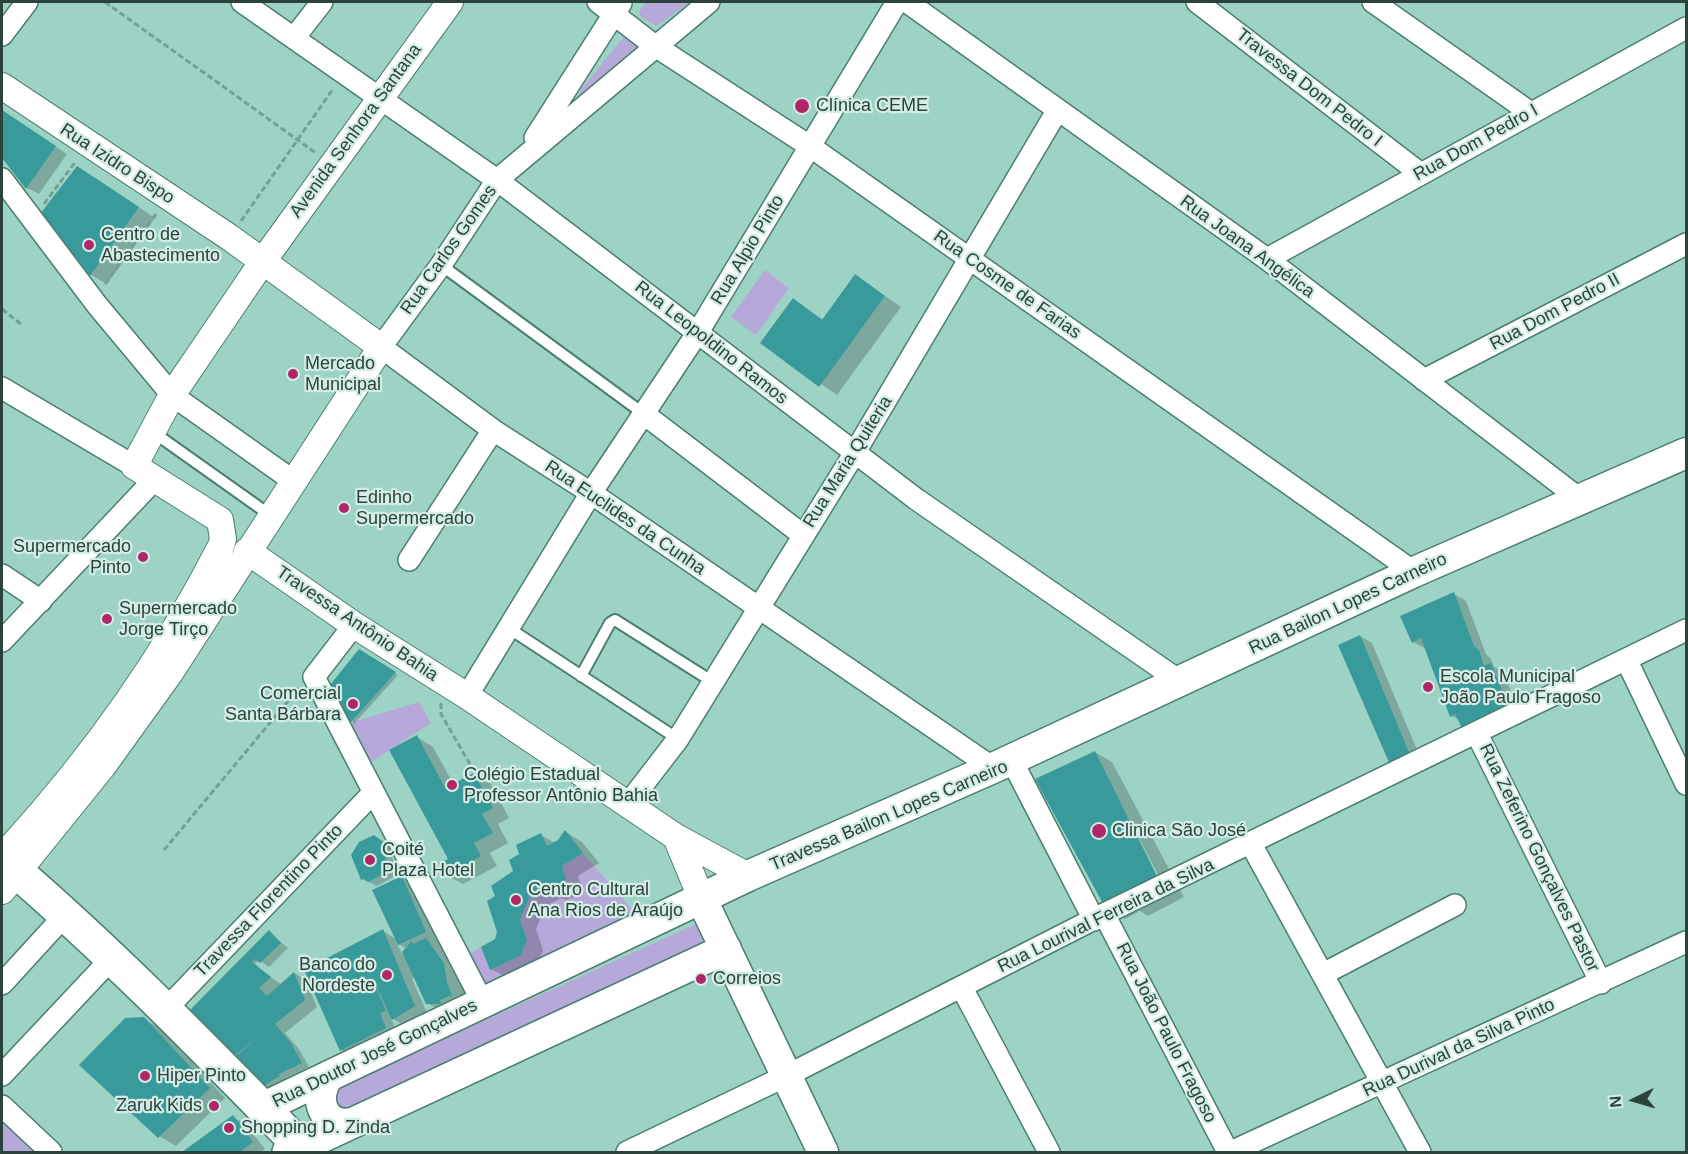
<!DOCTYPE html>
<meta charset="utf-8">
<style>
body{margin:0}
#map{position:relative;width:1688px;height:1154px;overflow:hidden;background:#9dd3c5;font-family:Arial,sans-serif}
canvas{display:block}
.frame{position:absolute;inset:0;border:3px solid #2c423c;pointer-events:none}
.north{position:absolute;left:1604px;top:1070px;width:60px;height:60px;-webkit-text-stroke:4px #d3ede6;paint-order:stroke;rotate:265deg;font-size:16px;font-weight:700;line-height:24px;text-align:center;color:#2c423c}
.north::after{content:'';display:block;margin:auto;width:21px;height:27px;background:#2c423c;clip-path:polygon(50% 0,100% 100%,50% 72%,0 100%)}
</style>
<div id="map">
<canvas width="1688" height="1154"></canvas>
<div class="frame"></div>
<div class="north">N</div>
</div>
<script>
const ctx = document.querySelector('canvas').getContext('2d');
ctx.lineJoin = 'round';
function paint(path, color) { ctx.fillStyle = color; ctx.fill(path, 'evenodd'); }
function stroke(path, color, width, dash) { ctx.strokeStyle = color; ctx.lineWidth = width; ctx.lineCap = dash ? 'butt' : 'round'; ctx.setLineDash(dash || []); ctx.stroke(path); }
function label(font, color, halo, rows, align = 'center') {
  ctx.font = font + ' Arial,sans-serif'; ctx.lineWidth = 4.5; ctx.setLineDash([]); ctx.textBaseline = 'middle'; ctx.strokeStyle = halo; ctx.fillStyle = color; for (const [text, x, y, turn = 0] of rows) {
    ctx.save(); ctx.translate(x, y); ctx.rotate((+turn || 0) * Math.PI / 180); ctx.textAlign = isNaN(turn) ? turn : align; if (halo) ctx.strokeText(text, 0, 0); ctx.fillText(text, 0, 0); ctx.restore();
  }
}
const green = new Path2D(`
 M646,2H690L656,26L640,16L639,12Z
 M626,34L638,45L637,50L572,106L584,86Z
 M765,270L789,288L756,335L731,317Z
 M419,702L431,723L371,762L350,723Z
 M583,853L645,924L487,998L468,955L481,947L490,970L520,956L527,939L520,919L530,896L546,888L562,866Z
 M700,922L714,955L346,1120L328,1092Z
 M2,1120L33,1152H2Z`);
const shadow = new Path2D(`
 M2,111L67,154L39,194L27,188L2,156Z
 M94,177L155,218L107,284L91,275L42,214Z
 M856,276L901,307L837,395L762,343L793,300L824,320Z
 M1454,594L1466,601L1486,654L1491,659L1494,667L1503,672L1522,717L1460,720L1451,716L1426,649L1413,642Z
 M1360,636L1372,643L1423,764L1404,773Z
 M360,651L398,675L354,724L332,685Z
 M417,737L433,747L454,785L474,775L491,784L509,818L498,824L508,843L490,853L497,866L463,884L446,875L450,859Z
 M1095,752L1112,762L1184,897L1148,916L1137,909L1138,912L1125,919L1108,910ZM1113,789L1165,888L1163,890Z
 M566,832L582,842L599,863L578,876L582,889L578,895L566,900L561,898L546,906L536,929L543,950L537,965L508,978L491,969L498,932L497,897L515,872L521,855L541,835L555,843Z
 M374,836L389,844L397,875L377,886L362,879Z
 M402,877L427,891L449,946L443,949L451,953L471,999L452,1017L427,1003L415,978L412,979L427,1013L406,1026L391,1018L398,1035L353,1057L341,1050L306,971L383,931L396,939ZM397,943L407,949L402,954Z
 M269,932L288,948L269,967L259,960L254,965L282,985L294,973L306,980L317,1007L285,1033L299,1049L309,1067L286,1078L287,1081L267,1093L209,1034Z
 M144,1019L161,1029L225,1098L176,1146L159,1136Z
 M233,1117L245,1124L265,1149L261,1152H185Z`);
const building = new Path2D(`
 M2,110L56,146L26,189L2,158Z
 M77,166L139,207L90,276L40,214Z
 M855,274L885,296L819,387L760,343L793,298L822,320Z
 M1454,592L1474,646L1479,650L1484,666L1491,663L1510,710L1464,732L1455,714L1450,717L1421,638L1412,643L1400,616Z
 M1360,635L1411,757L1391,767L1338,645Z
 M359,649L396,672L350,723L330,685Z
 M417,735L445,788L474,773L493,808L482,814L493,833L474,843L481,856L445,876L439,863L448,859L389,750Z
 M1095,751L1160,882L1107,911L1035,779Z
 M565,830L583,853L562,866L566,879L562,886L548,892L546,888L530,896L520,919L527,940L520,956L490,970L481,947L495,939L497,932L487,901L495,896L491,886L513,871L509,860L519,854L516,845L541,833L547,846L558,840Z
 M374,835L385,844L387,866L391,870L368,882L364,879L361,880L351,855L359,842Z
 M402,876L426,932L398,945L372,890Z
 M383,929L415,1006L392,1020L369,970L386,1011L380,1013L386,1028L340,1051L304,970Z
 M269,930L281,943L260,963L255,959L252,962L271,977L259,988L267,996L294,972L305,1000L275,1024L291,1043L302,1063L279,1074L280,1076L258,1089L231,1060L262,1034L230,1059L187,1013Z
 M426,938L444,963L447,983L452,995L440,1000L441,1004H426L402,952L412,941L413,944Z
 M144,1017L210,1088L158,1138L79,1065L125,1018Z
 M233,1115L253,1142L240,1152H182Z`);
const path = new Path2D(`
 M105,2L316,153
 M44,204L76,161
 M241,221L333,89
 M105,284L156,214
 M2,309L22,325
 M441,703V714L471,766
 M164,850L299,688`);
const service = new Path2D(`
 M441,265L644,414
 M153,432L270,515
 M510,629L678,739
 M581,676L610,623L615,620L713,682`);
const minor = new Path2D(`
 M242,2L497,180L916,499L1181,682
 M598,2L655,46L811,147L1414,572
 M709,2L497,180L441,265L381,347L493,430L591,493L993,768
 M907,2L1267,259L1581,500
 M1197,2L1421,174
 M1373,2L1531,113
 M2,35L27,2
 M294,38L322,2
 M535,138L621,3
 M2,179L97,305L172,395L292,480
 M1267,259L1686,28
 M1424,380L1686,244
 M2,388L134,466
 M644,414L803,535
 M409,560L493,430
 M2,575L41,601
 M354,625L314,677L483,1003
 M2,641L154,480
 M1627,661L1686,784
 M467,696L591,493L698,332L897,2
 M1477,734L1601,983
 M1011,759L1094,920
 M628,804L678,739L854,454L1057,111
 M1251,844L1420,1152
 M1104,914L1228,1152
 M1323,974L1455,905
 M2,984L66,914
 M962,988L1049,1152
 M166,1009L373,793
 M2,1075L112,958
 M2,1106L51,1152
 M627,1152L786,1076L1104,914L1686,630
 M1231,1152L1686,942`);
const tertiary = new Path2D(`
 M2,86L229,237L381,347L170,673L103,766L2,891
 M247,551L354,625L467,696L676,837L748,876
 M676,837L702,900
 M2,857C88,764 163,660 221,546L223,539L220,520L134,466L172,395L263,261L450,2`);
const secondary = new Path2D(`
 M702,900L823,1152
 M329,1076C312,1097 323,1129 352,1123
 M262,1108L748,876L993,768L1414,572L1686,453
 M301,1147L726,949`);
const primary = new Path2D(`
 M2,859C108,949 204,1048 301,1147L289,1152`);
const markers = [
 [802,106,8,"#b02769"],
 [89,245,6,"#b02769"],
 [293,374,6,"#b02769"],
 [344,508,6,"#b02769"],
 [143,557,6,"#b02769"],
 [107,619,6,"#b02769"],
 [1428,687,6,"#b02769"],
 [353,704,6,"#b02769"],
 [452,785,6,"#b02769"],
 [1099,831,8,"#b02769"],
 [370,860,6,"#b02769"],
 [516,900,6,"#b02769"],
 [387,975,6,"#b02769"],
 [701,979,6,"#b02769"],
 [145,1076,6,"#b02769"],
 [214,1106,6,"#b02769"],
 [229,1128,6,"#b02769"]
];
const streetNames = [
 ["Travessa Dom Pedro I",1309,88,38],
 ["Avenida Senhora Santana",356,131,-54],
 ["Rua Dom Pedro I",1476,143,-29],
 ["Rua Izidro Bispo",117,164,33],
 ["Rua Joana Angélica",1247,247,36],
 ["Rua Carlos Gomes",449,250,-55],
 ["Rua Alpio Pinto",748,250,-59],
 ["Rua Cosme de Farias",1007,285,35],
 ["Rua Dom Pedro II",1555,312,-28],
 ["Rua Leopoldino Ramos",711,343,38],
 ["Rua Maria Quiteria",848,462,-58],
 ["Rua Euclides da Cunha",625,518,34],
 ["Rua Bailon Lopes Carneiro",1348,604,-25],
 ["Travessa Antônio Bahia",357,624,34],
 ["Travessa Bailon Lopes Carneiro",889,816,-23],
 ["Rua Zeferino Gonçalves Pastor",1539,858,64],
 ["Travessa Florentino Pinto",269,901,-46],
 ["Rua Lourival Ferreira da Silva",1106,916,-26],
 ["Rua João Paulo Fragoso",1166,1033,63],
 ["Rua Durival da Silva Pinto",1459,1048,-25],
 ["Rua Doutor José Gonçalves",375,1054,-26]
];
const poiNames = [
 ["Clínica CEME",816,106],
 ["Centro de",101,235],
 ["Abastecimento",101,256],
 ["Mercado",305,364],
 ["Municipal",305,385],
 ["Edinho",356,498],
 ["Supermercado",356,519],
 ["Supermercado",131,547,"right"],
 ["Pinto",131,568,"right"],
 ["Supermercado",119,609],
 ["Jorge Tirço",119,630],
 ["Escola Municipal",1440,677],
 ["João Paulo Fragoso",1440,698],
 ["Comercial",341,694,"right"],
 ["Santa Bárbara",341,715,"right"],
 ["Colégio Estadual",464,775],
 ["Professor Antônio Bahia",464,796],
 ["Clinica São José",1112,831],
 ["Coité",382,850],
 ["Plaza Hotel",382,871],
 ["Centro Cultural",528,890],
 ["Ana Rios de Araújo",528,911],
 ["Banco do",375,965,"right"],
 ["Nordeste",375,986,"right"],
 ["Correios",713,979],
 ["Hiper Pinto",157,1076],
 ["Zaruk Kids",202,1106,"right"],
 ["Shopping D. Zinda",241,1128]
];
paint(green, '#b6a9da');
paint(shadow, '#0003');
paint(building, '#399a9c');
stroke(service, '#4a7e71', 14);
stroke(minor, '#4a7e71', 24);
stroke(tertiary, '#4a7e71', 28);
stroke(secondary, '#4a7e71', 33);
stroke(primary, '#4a7e71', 36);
stroke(path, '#76a095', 3, [6, 3]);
stroke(service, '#fff', 10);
stroke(minor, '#fff', 21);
stroke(tertiary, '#fff', 26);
stroke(secondary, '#fff', 30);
stroke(primary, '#fff', 33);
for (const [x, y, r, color] of markers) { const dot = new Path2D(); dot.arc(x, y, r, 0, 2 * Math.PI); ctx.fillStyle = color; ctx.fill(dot); stroke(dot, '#d3ede6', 2); }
label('18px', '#2c423c', '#d3ede6', streetNames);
label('18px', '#2c423c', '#d3ede6', poiNames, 'left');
</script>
